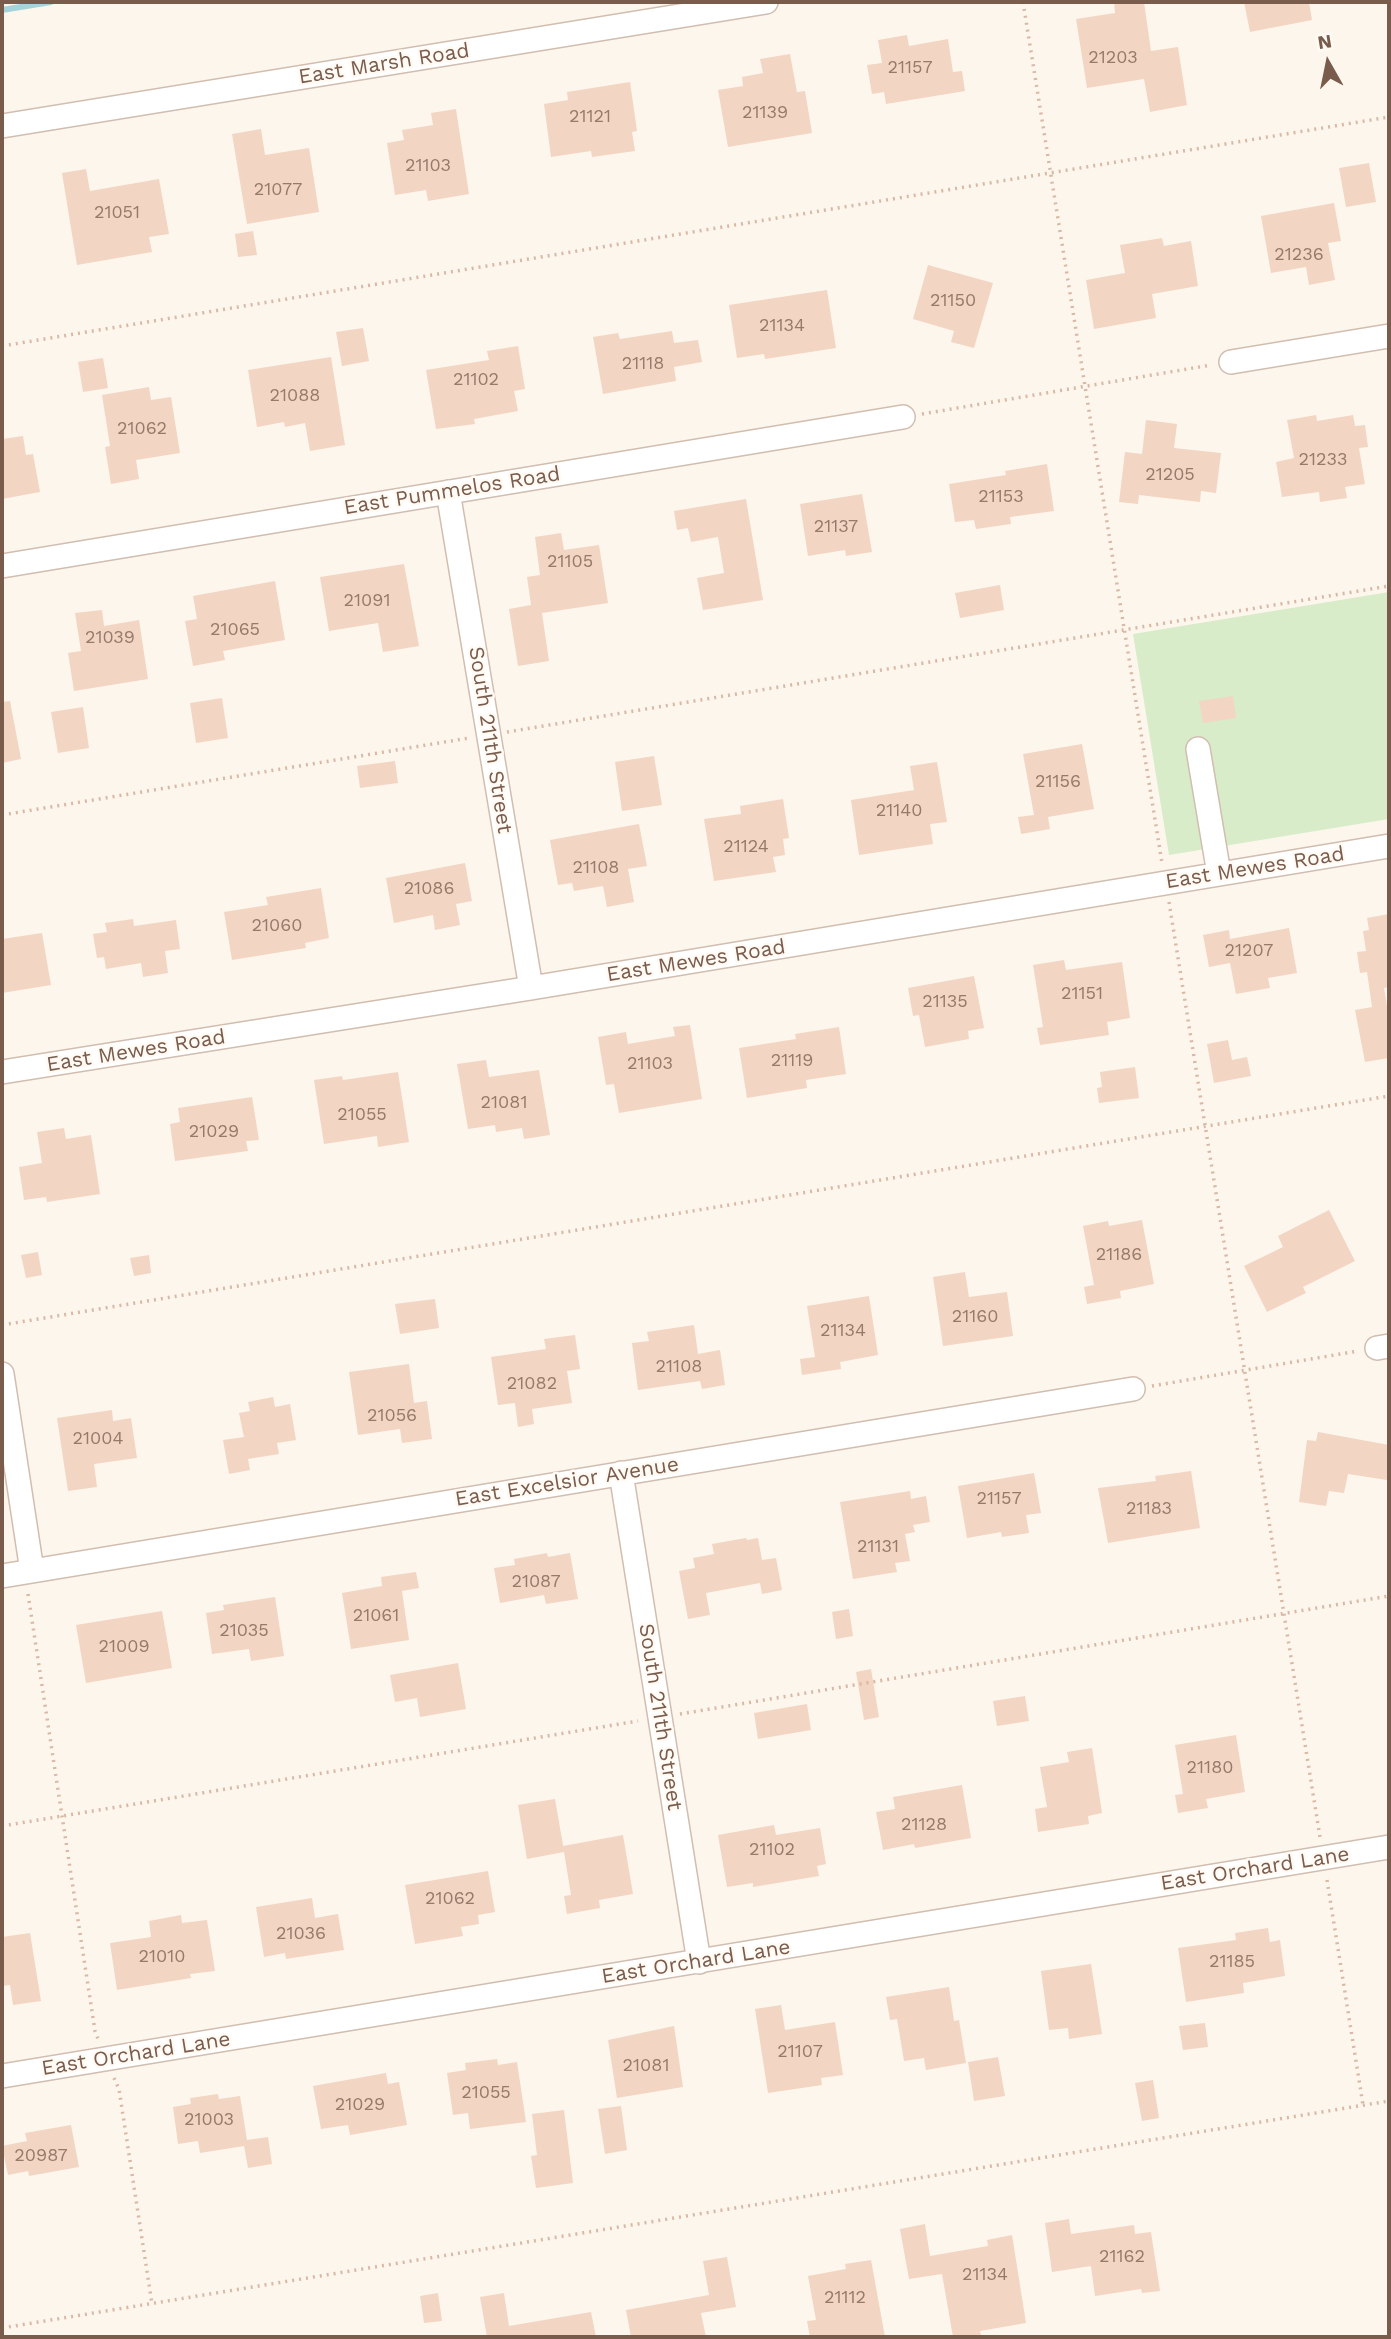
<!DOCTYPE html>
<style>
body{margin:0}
#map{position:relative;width:1391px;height:2339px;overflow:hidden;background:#fdf6ec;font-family:"Work Sans",sans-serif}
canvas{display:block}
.frame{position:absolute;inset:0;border:4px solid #7a5c4d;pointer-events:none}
.north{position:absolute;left:1293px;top:28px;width:70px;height:70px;-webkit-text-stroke:5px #fffaf3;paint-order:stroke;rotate:351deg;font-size:19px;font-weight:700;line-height:28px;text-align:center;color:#7a5c4d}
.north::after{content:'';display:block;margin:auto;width:24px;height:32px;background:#7a5c4d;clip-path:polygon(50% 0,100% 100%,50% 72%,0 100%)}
</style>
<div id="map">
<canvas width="1391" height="2339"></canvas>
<div class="frame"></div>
<div class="north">N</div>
</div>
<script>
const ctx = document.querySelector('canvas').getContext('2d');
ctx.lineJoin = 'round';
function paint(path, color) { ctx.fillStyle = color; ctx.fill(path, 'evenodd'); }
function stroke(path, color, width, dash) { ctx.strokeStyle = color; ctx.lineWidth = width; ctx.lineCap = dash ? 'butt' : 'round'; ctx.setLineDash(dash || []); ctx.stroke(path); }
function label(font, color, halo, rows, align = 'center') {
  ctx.font = font + ' "Work Sans",sans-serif'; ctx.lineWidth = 5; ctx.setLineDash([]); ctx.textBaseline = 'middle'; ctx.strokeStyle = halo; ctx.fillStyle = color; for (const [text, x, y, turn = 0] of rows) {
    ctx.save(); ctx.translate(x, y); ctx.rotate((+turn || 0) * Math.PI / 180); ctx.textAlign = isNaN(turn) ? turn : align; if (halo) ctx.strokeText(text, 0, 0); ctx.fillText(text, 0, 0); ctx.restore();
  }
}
const green = new Path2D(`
 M1389,592V819L1169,855L1133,634Z`);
const stream = new Path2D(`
 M2,10L51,2`);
const building = new Path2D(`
 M1114,2H1144L1151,51L1178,47L1187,105L1150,112L1144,79L1087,88L1076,19L1115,13Z
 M1244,2H1309L1312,20L1250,32Z
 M907,35L909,46L948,39L953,72L962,71L965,91L886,104L884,92L872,94L867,65L882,63L878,40Z
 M790,54L797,92L805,91L812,133L728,147L718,90L743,86L742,77L763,73L760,59Z
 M630,82L637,131L632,132L635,151L592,157L591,151L551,157L544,104L568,100L567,92Z
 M456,109L469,194L428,201L426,190L395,195L387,143L404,140L402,130L433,125L431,113Z
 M261,129L265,155L309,148L319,212L247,224L232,134Z
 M1369,163L1376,202L1346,207L1339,168Z
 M86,169L90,191L159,179L169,234L149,237L152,252L77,265L62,173Z
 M1334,203L1341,241L1328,243L1335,280L1309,285L1306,267L1271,273L1261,216Z
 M253,231L257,255L238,257L235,234Z
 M1162,238L1164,246L1191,241L1198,286L1152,294L1156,318L1094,329L1086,280L1125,273L1120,245Z
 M928,265L993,283L974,348L951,342L954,331L913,319Z
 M827,290L836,348L765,359L764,354L737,358L729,305Z
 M363,328L369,361L342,366L336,332Z
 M672,331L674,343L698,340L702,362L674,367L676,381L603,394L593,337L618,333L620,339Z
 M518,346L525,389L514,391L518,411L474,419L475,424L436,429L426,370L489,360L487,351Z
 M331,357L345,445L310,451L305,423L285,427L284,422L257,427L248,370Z
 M103,358L108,388L83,392L78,362Z
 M149,387L151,400L171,397L180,453L136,460L139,479L111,484L105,447L110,446L102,395Z
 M1316,415L1317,421L1353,415L1355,426L1365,425L1368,447L1359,448L1365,484L1345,487L1347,498L1320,502L1319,492L1282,497L1276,462L1294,458L1287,420Z
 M1146,420L1177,424L1174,448L1221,453L1216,493L1201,491L1200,502L1139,495L1138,504L1119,502L1125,452L1142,454Z
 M23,436L26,455L33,454L40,492L2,499V439Z
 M1047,464L1054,511L1010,517L1011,524L976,529L974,520L955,522L949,484L1006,475L1005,471Z
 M862,494L872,552L846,556L845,550L808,556L800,504Z
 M746,499L763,600L703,610L697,578L724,573L718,537L691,542L688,528L677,530L674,511Z
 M561,533L564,550L599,545L608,603L542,613L549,661L518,666L509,609L531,605L527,577L540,575L535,537Z
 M404,564L419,646L383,652L378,623L329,631L320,577Z
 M275,581L285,640L223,651L225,660L193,666L185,621L197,619L193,596Z
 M1000,585L1004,610L960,618L955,593Z
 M102,610L104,626L139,620L148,679L74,691L68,653L81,651L75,613Z
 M1233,696L1236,718L1203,723L1199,701Z
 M222,698L228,738L196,743L190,703Z
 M10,701L21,759L2,763V702Z
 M83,707L89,748L58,753L51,712Z
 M1082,744L1094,809L1048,817L1050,829L1021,834L1018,817L1034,815L1023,754Z
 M654,756L662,805L622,811L615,762Z
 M395,761L398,783L360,788L357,766Z
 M937,762L947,822L930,824L933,844L859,855L851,800L914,790L910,766Z
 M783,799L789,838L783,839L785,855L773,857L776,872L714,881L704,819L741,814L740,806Z
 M639,824L647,866L628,869L634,902L607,907L603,886L574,891L572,883L558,885L550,840Z
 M465,863L472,901L456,904L460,925L435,930L433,915L394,923L386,878Z
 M321,888L329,938L305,943L306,948L232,960L224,912L268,905L266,897Z
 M1389,914V987L1384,988L1389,1018V1058L1365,1062L1355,1010L1372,1007L1367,972L1360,973L1357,952L1366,951L1363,931L1369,930L1367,918Z
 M133,919L134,926L176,920L180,949L165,951L168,973L143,977L141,963L106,969L104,957L97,958L93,934L107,932L105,923Z
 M1289,928L1297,973L1268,978L1270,988L1236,994L1230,963L1209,967L1203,935L1229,930L1230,939Z
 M42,933L51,985L2,993V939Z
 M1064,960L1066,970L1122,962L1130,1018L1107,1022L1109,1035L1040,1045L1037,1028L1043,1027L1033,965Z
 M974,976L984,1028L968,1031L969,1039L925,1047L919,1015L913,1016L908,988Z
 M690,1025L702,1099L619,1113L614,1084L606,1085L598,1037L626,1032L628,1044L675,1036L673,1027Z
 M839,1027L846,1074L806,1080L807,1088L747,1098L739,1048L796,1039L795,1034Z
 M1228,1040L1232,1060L1247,1057L1251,1076L1214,1083L1207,1044Z
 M486,1060L489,1077L539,1070L550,1135L524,1139L522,1128L496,1132L495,1125L468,1129L457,1064Z
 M1135,1067L1139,1098L1099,1103L1097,1088L1102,1087L1100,1072Z
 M398,1072L409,1142L378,1147L377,1136L324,1144L314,1080L342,1076L343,1080Z
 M252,1097L259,1140L246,1141L248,1151L175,1161L170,1124L180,1122L178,1108Z
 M64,1128L66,1139L91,1135L100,1194L47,1202L46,1197L24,1200L19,1167L42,1163L37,1132Z
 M1329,1210L1355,1261L1303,1287L1306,1293L1267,1312L1244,1266L1283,1247L1278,1236Z
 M1142,1220L1154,1284L1120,1291L1121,1298L1087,1304L1084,1287L1094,1285L1083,1226L1108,1221L1109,1226Z
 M38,1252L42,1275L26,1278L21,1255Z
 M149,1255L151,1273L134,1276L130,1258Z
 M965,1272L969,1297L1007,1292L1013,1336L943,1346L933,1277Z
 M869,1296L878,1355L840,1362L841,1369L802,1375L800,1359L815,1357L807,1306Z
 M435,1299L439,1328L400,1334L395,1304Z
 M694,1325L698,1354L720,1350L725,1385L702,1389L700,1381L638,1390L632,1343L649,1341L647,1332Z
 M575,1335L580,1369L567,1371L572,1403L532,1409L534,1424L518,1427L515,1403L498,1405L491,1357L546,1349L544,1339Z
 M409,1364L414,1403L427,1401L432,1439L402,1443L400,1429L358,1435L349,1372Z
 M273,1397L275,1407L290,1404L296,1440L277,1443L279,1454L248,1459L250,1470L229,1474L223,1440L244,1437L239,1413L250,1411L248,1402Z
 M112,1410L113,1421L131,1418L137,1458L94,1464L97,1487L68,1491L57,1418Z
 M1318,1432L1389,1445L1387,1480L1348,1474L1344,1493L1329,1491L1326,1506L1299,1502L1307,1440L1316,1441Z
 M1191,1471L1200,1528L1108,1543L1098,1488L1156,1481L1155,1476Z
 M1034,1473L1041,1513L1026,1515L1029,1533L1002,1537L1001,1532L967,1538L958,1486Z
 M910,1491L911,1499L926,1496L930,1522L913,1525L915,1532L905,1534L910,1561L895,1563L897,1572L853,1579L840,1502Z
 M746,1538L747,1540L758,1538L762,1560L776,1558L782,1590L762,1594L760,1583L706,1593L710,1615L688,1619L679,1571L695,1568L693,1558L714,1554L712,1544Z
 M547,1553L548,1557L570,1553L578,1599L546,1604L544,1595L500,1603L494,1568L515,1565L514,1559Z
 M416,1572L419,1588L402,1591L409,1640L351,1649L342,1593L382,1586L381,1577Z
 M275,1597L284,1656L251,1661L249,1649L212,1654L206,1613L224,1610L223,1605Z
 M849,1609L853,1636L836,1639L832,1612Z
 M162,1611L172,1668L86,1683L76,1625Z
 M458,1663L466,1709L420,1717L417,1698L395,1702L390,1675Z
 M871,1669L879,1717L864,1720L856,1672Z
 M1025,1696L1029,1721L997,1726L993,1701Z
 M807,1704L811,1730L758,1739L754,1713Z
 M1236,1735L1245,1792L1206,1799L1208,1808L1178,1813L1175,1795L1183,1794L1175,1745Z
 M1092,1748L1102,1813L1088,1816L1089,1824L1038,1832L1035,1809L1047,1807L1040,1767L1069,1762L1067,1752Z
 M962,1785L971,1838L915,1848L914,1844L883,1850L876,1812L895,1809L893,1797Z
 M555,1799L564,1851L563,1846L623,1835L633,1894L599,1900L600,1908L567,1914L564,1896L571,1895L564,1852L527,1859L518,1805Z
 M774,1825L776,1835L820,1828L826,1864L817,1866L819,1876L753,1887V1883L727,1887L718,1835Z
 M488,1871L495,1912L478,1915L479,1924L461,1927L463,1936L415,1944L405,1885Z
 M312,1898L315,1918L338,1914L344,1950L286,1959L285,1953L264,1957L256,1907Z
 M181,1915L182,1923L207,1920L215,1971L190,1974L191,1978L117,1990L110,1943L151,1937L149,1921Z
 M1268,1928L1270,1942L1280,1940L1285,1976L1243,1983L1244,1993L1186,2002L1178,1948L1236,1940L1235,1933Z
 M30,1933L41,2001L13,2005L10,1985L2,1986V1937Z
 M1091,1964L1102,2034L1069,2039L1068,2028L1049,2030L1041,1971Z
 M949,1987L954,2021L959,2020L966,2063L926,2070L924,2058L904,2061L897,2019L890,2020L886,1997Z
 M781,2005L785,2030L835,2022L843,2075L821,2078L822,2085L768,2093L755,2009Z
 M1205,2023L1208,2047L1183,2050L1179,2026Z
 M674,2026L683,2087L617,2098L608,2040Z
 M998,2057L1005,2096L974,2101L968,2062Z
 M497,2059L498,2065L517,2062L526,2122L470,2129L468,2113L453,2115L447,2073L466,2070L465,2063Z
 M386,2073L388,2084L399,2082L407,2125L350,2135L348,2125L321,2129L313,2086Z
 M1153,2080L1159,2118L1142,2121L1135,2083Z
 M218,2094L219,2099L240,2096L247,2140L268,2137L272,2164L248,2168L244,2146L200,2153L198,2141L178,2144L173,2107L191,2104L190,2098Z
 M621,2106L627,2150L605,2154L598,2109Z
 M564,2110L573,2183L536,2188L531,2156L537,2155L532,2114Z
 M71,2125L79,2167L29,2176L28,2171L8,2175L2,2146L27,2141L25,2133Z
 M1069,2219L1071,2234L1134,2225L1135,2234L1151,2232L1160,2291L1142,2293L1141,2289L1095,2296L1091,2266L1052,2272L1045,2223Z
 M925,2224L930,2256L988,2246L987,2240L1012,2235L1026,2323L980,2331L981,2335L953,2337L942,2274L909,2279L900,2229Z
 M727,2257L736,2307L701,2313L706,2337H631L626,2310L709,2295L703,2261Z
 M871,2260L885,2337H810L807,2321L816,2320L808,2276L846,2269L845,2264Z
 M438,2293L442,2321L424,2323L420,2296Z
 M504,2293L509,2326L591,2312L596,2337H487L480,2297Z`);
const path = new Path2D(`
 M1023,2L1162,863
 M2,346L1389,117
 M922,414L1211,365
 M507,732L1389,586
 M2,815L469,738
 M1169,902L1320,1837
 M2,1325L1389,1096
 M1152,1386L1358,1351
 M28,1594L95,2031L98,2039
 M680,1714L1389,1596
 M2,1826L638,1721
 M1327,1880L1363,2105
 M114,2078L119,2089L152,2304
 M2,2328L1389,2101`);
const minor = new Path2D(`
 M2,126L766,2
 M1231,362L1389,336
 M448,492L531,988
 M2,566L903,417
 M1198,749L1219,874
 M2,1072L531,988L1389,846
 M1377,1348L1389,1346
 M2,1374L32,1571
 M621,1473L699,1962
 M2,1576L1133,1389
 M2,2076L1389,1847`);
const numberNames = [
 ["21203",1113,58],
 ["21157",910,68],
 ["21139",765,113],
 ["21121",590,117],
 ["21103",428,166],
 ["21077",278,190],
 ["21051",117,213],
 ["21236",1299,255],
 ["21150",953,301],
 ["21134",782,326],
 ["21118",643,364],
 ["21102",476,380],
 ["21088",295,396],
 ["21062",142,429],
 ["21233",1323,460],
 ["21205",1170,475],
 ["21153",1001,497],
 ["21137",836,527],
 ["21105",570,562],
 ["21091",367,601],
 ["21065",235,630],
 ["21039",110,638],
 ["21156",1058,782],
 ["21140",899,811],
 ["21124",746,847],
 ["21108",596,868],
 ["21086",429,889],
 ["21060",277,926],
 ["21207",1249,951],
 ["21151",1082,994],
 ["21135",945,1002],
 ["21119",792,1061],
 ["21103",650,1064],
 ["21081",504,1103],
 ["21055",362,1115],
 ["21029",214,1132],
 ["21186",1119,1255],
 ["21160",975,1317],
 ["21134",843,1331],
 ["21108",679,1367],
 ["21082",532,1384],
 ["21056",392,1416],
 ["21004",98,1439],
 ["21157",999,1499],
 ["21183",1149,1509],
 ["21131",878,1547],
 ["21087",536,1582],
 ["21061",376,1616],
 ["21035",244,1631],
 ["21009",124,1647],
 ["21180",1210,1768],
 ["21128",924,1825],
 ["21102",772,1850],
 ["21062",450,1899],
 ["21036",301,1934],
 ["21010",162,1957],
 ["21185",1232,1962],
 ["21107",800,2052],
 ["21081",646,2066],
 ["21055",486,2093],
 ["21029",360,2105],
 ["21003",209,2120],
 ["20987",41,2156],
 ["21162",1122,2257],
 ["21134",985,2275],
 ["21112",845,2298]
];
const streetNames = [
 ["East Marsh Road",384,64,-9],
 ["East Pummelos Road",452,491,-9],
 ["South 211th Street",490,740,81],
 ["East Mewes Road",1255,868,-9],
 ["East Mewes Road",696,961,-9],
 ["East Mewes Road",136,1051,-9],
 ["East Excelsior Avenue",567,1482,-9],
 ["South 211th Street",660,1717,81],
 ["East Orchard Lane",1255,1869,-9],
 ["East Orchard Lane",696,1962,-9],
 ["East Orchard Lane",136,2054,-9]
];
paint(green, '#d8ecc9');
stroke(stream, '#a5d3da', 6);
paint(building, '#f3d5c3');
stroke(minor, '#d1beb0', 26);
stroke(path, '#d9b8a5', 3.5, [2, 5]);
stroke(minor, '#fff', 23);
label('18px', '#987a6a', null, numberNames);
label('21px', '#7a5c4d', '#fffaf3', streetNames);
</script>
